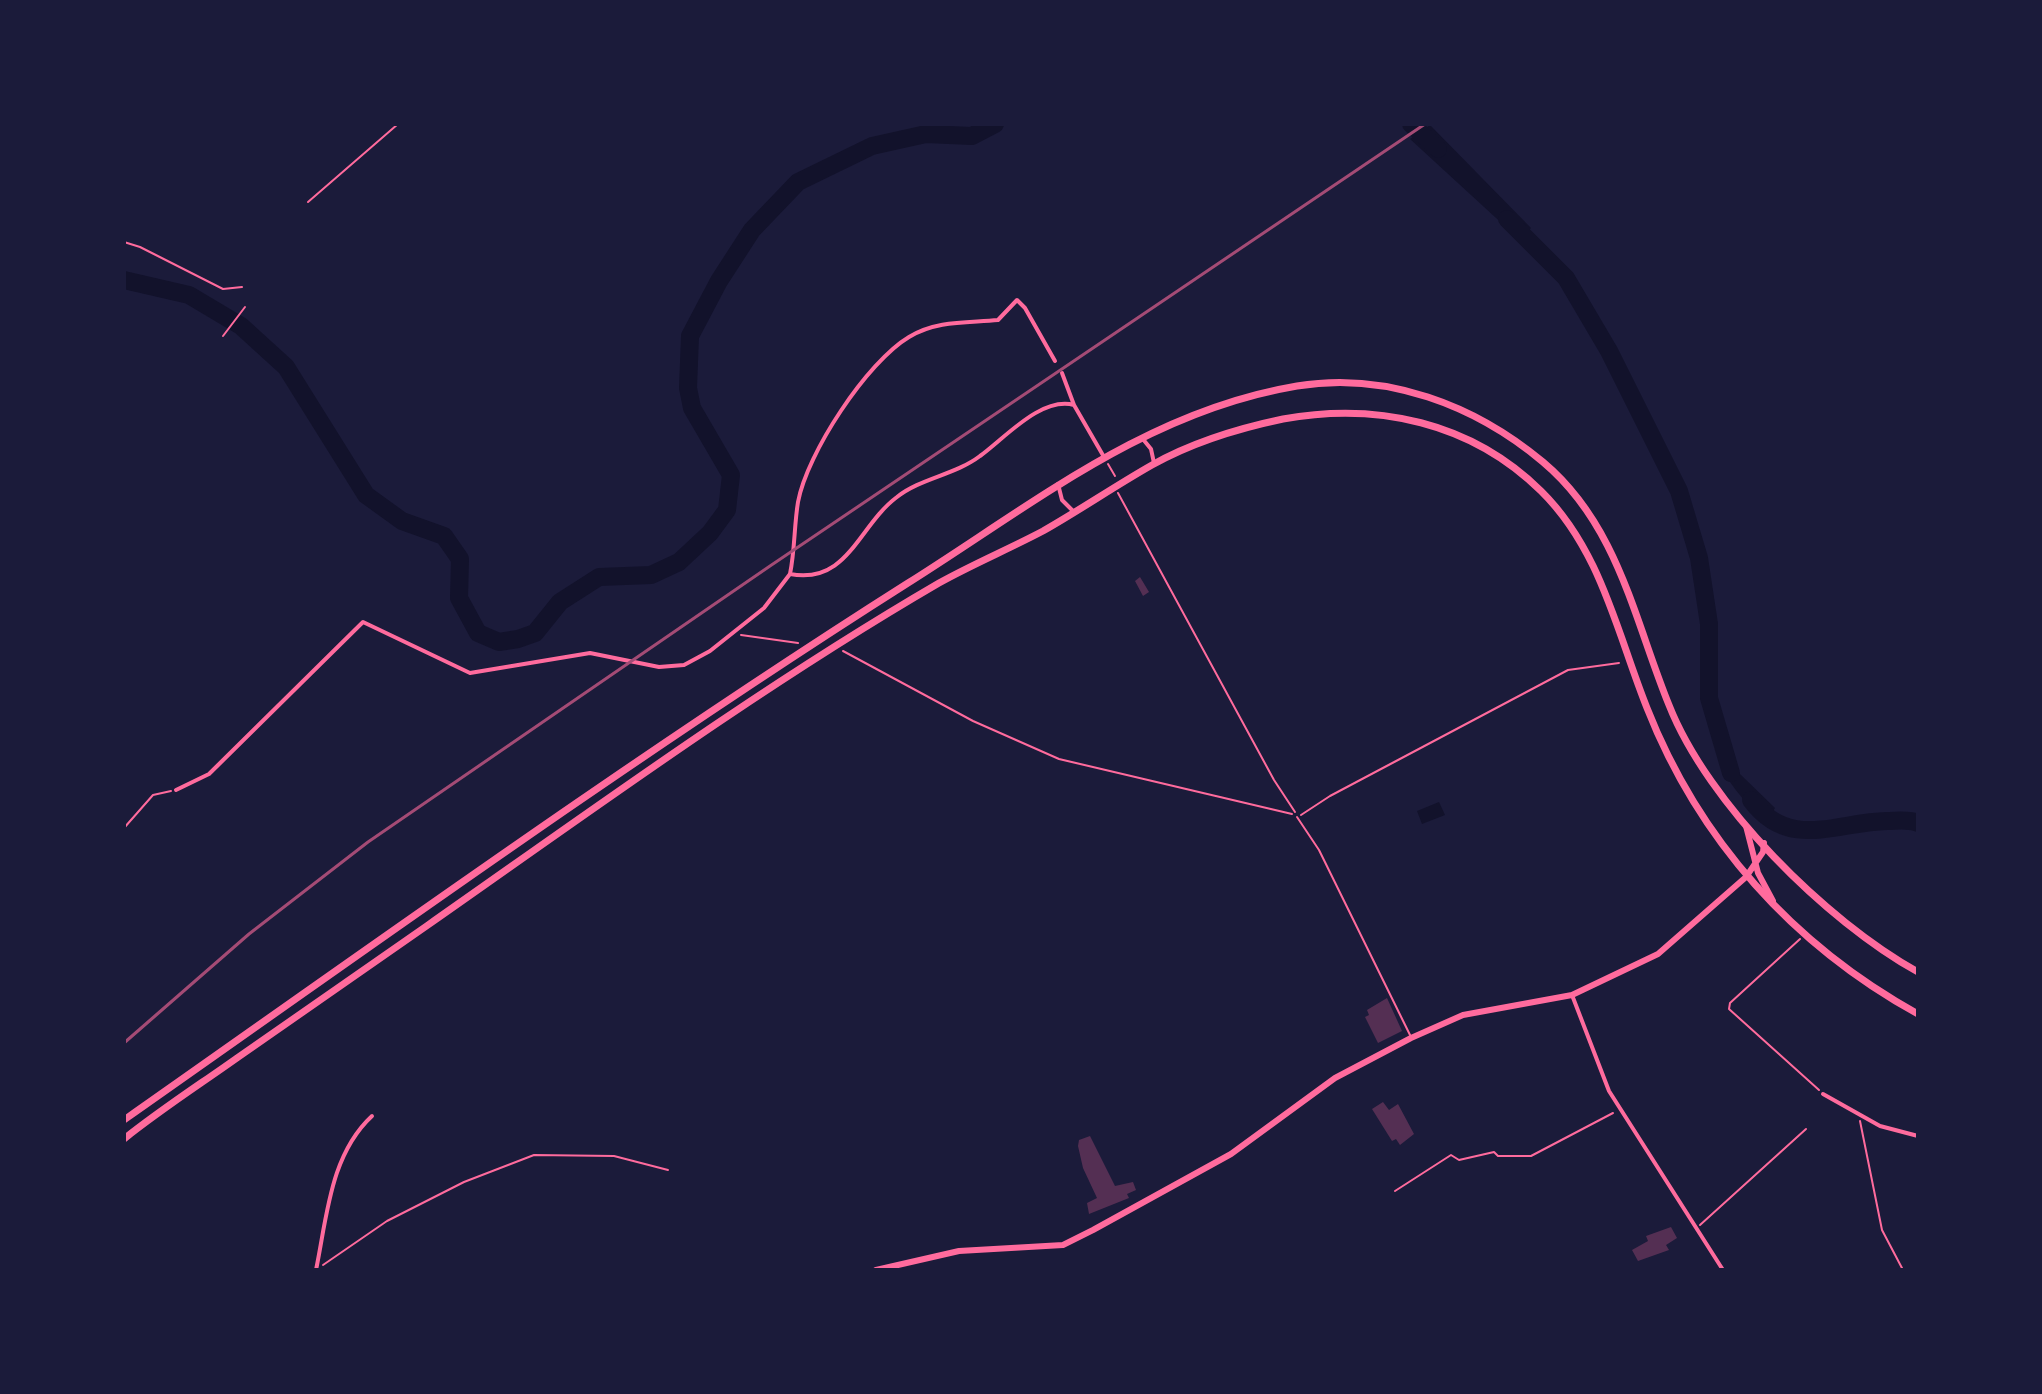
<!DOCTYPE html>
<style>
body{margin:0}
#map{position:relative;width:2042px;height:1394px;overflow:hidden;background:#1b1b3a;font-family:Karla,sans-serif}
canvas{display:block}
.frame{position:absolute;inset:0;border:126px solid #1b1b3a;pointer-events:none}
</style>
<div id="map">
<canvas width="2042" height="1394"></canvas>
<div class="frame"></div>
</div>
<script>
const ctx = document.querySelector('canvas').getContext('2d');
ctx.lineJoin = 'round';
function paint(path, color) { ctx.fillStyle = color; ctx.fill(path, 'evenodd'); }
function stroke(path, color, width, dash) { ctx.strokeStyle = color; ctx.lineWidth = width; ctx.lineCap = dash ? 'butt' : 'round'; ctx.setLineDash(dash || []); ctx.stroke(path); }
const water = new Path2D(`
 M1430,125L1531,228L1520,240L1410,139Z
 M1728,749L1740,774L1775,808L1766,823C1750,806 1719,778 1720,753Z
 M1439,802L1445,815L1422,824L1417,811Z`);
const river = new Path2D(`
 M1411,124L1438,149
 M1507,219L1566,278L1609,351L1679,491L1699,558L1709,624V698L1731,773
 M124,280L189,295L241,326L286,367L366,495L402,521L444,536L460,559L459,598L478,633L499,642L518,639L535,633L560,602L599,577L651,575L679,562L710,533L727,510L731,475L692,408L688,388L690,336L719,281L752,230L798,182L872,146L926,134L972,136L995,124
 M1751,800C1789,851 1836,822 1887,821C1897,821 1909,819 1918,823`);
const building = new Path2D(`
 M1140,577L1149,592L1143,596L1135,581Z
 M1387,998L1402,1031L1378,1043L1365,1017L1369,1015L1367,1010Z
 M1383,1102L1389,1110L1398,1104L1414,1134L1400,1145L1396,1139L1392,1141L1372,1109Z
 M1090,1136L1115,1186L1133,1182L1136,1190L1127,1194L1129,1198L1089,1214L1087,1203L1097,1198L1083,1168L1078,1146L1079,1140Z
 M1671,1227L1677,1238L1666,1245L1669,1250L1638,1261L1632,1250L1648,1241L1646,1236Z`);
const path = new Path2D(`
 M308,202L398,124
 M124,242L140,247L223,289L242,287
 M223,336L245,307
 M1108,464L1115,476
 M1118,493L1274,780L1295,812
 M741,635L798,643
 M843,651L973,721L1059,759L1292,814
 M1301,815L1330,796L1568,670L1619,663
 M124,828L153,795L171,791
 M1800,939L1730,1003L1729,1009L1819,1090
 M1860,1121L1882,1230L1903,1270
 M1395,1191L1451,1155L1459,1160L1494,1152L1498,1156H1531L1613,1113
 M1700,1225L1806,1129
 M323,1265L387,1221L464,1182L534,1155L614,1156L668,1170`);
const service = new Path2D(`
 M1297,817L1319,850L1411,1037`);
const minor = new Path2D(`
 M1062,373L1074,405L1104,457
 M1142,438L1151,449L1154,463
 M1058,484L1062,500L1074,512
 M790,574C795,550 794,526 798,502C807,453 867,362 909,337C937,320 968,323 998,320L1017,300L1025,308L1055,361
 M176,790L209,774L363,622L470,673L590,653L659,667L684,665L710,651L764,608L790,574C848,585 858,526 897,497C921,478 955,475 980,456C1004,439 1041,396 1074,405
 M1572,995L1609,1091L1723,1270
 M1823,1094L1880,1126L1918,1136
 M316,1270C327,1217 330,1155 372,1116`);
const secondary = new Path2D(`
 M1746,826L1758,873L1773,901
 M876,1270L959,1251L1063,1245L1093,1230L1231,1154L1335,1078L1411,1038L1463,1015L1572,995L1658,954L1746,877L1763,852L1764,843`);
const trunk = new Path2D(`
 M124,1120C383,938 640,753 908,583C1032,505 1147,411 1297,386C1386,371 1475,405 1543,462C1618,525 1634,619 1669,705C1708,804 1826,921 1918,972
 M124,1139C160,1110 199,1085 237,1058C301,1014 364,969 428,925C595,808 762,686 939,583C973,564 1009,549 1043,531C1080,510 1115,486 1152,465C1191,443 1240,428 1283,419C1377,402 1471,422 1541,491C1601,550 1617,633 1647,708C1699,840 1793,945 1918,1014`);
const rail = new Path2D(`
 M124,1043L249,934L368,842L770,566L1425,124`);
paint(water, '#12122b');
stroke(river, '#12122b', 18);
paint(building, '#542f53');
stroke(path, '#ff6b9d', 2);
stroke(service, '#ff6b9d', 2);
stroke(minor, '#ff6b9d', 4);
stroke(secondary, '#ff6b9d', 6);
stroke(trunk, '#ff6b9d', 7);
stroke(rail, '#a44b75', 3);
</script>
